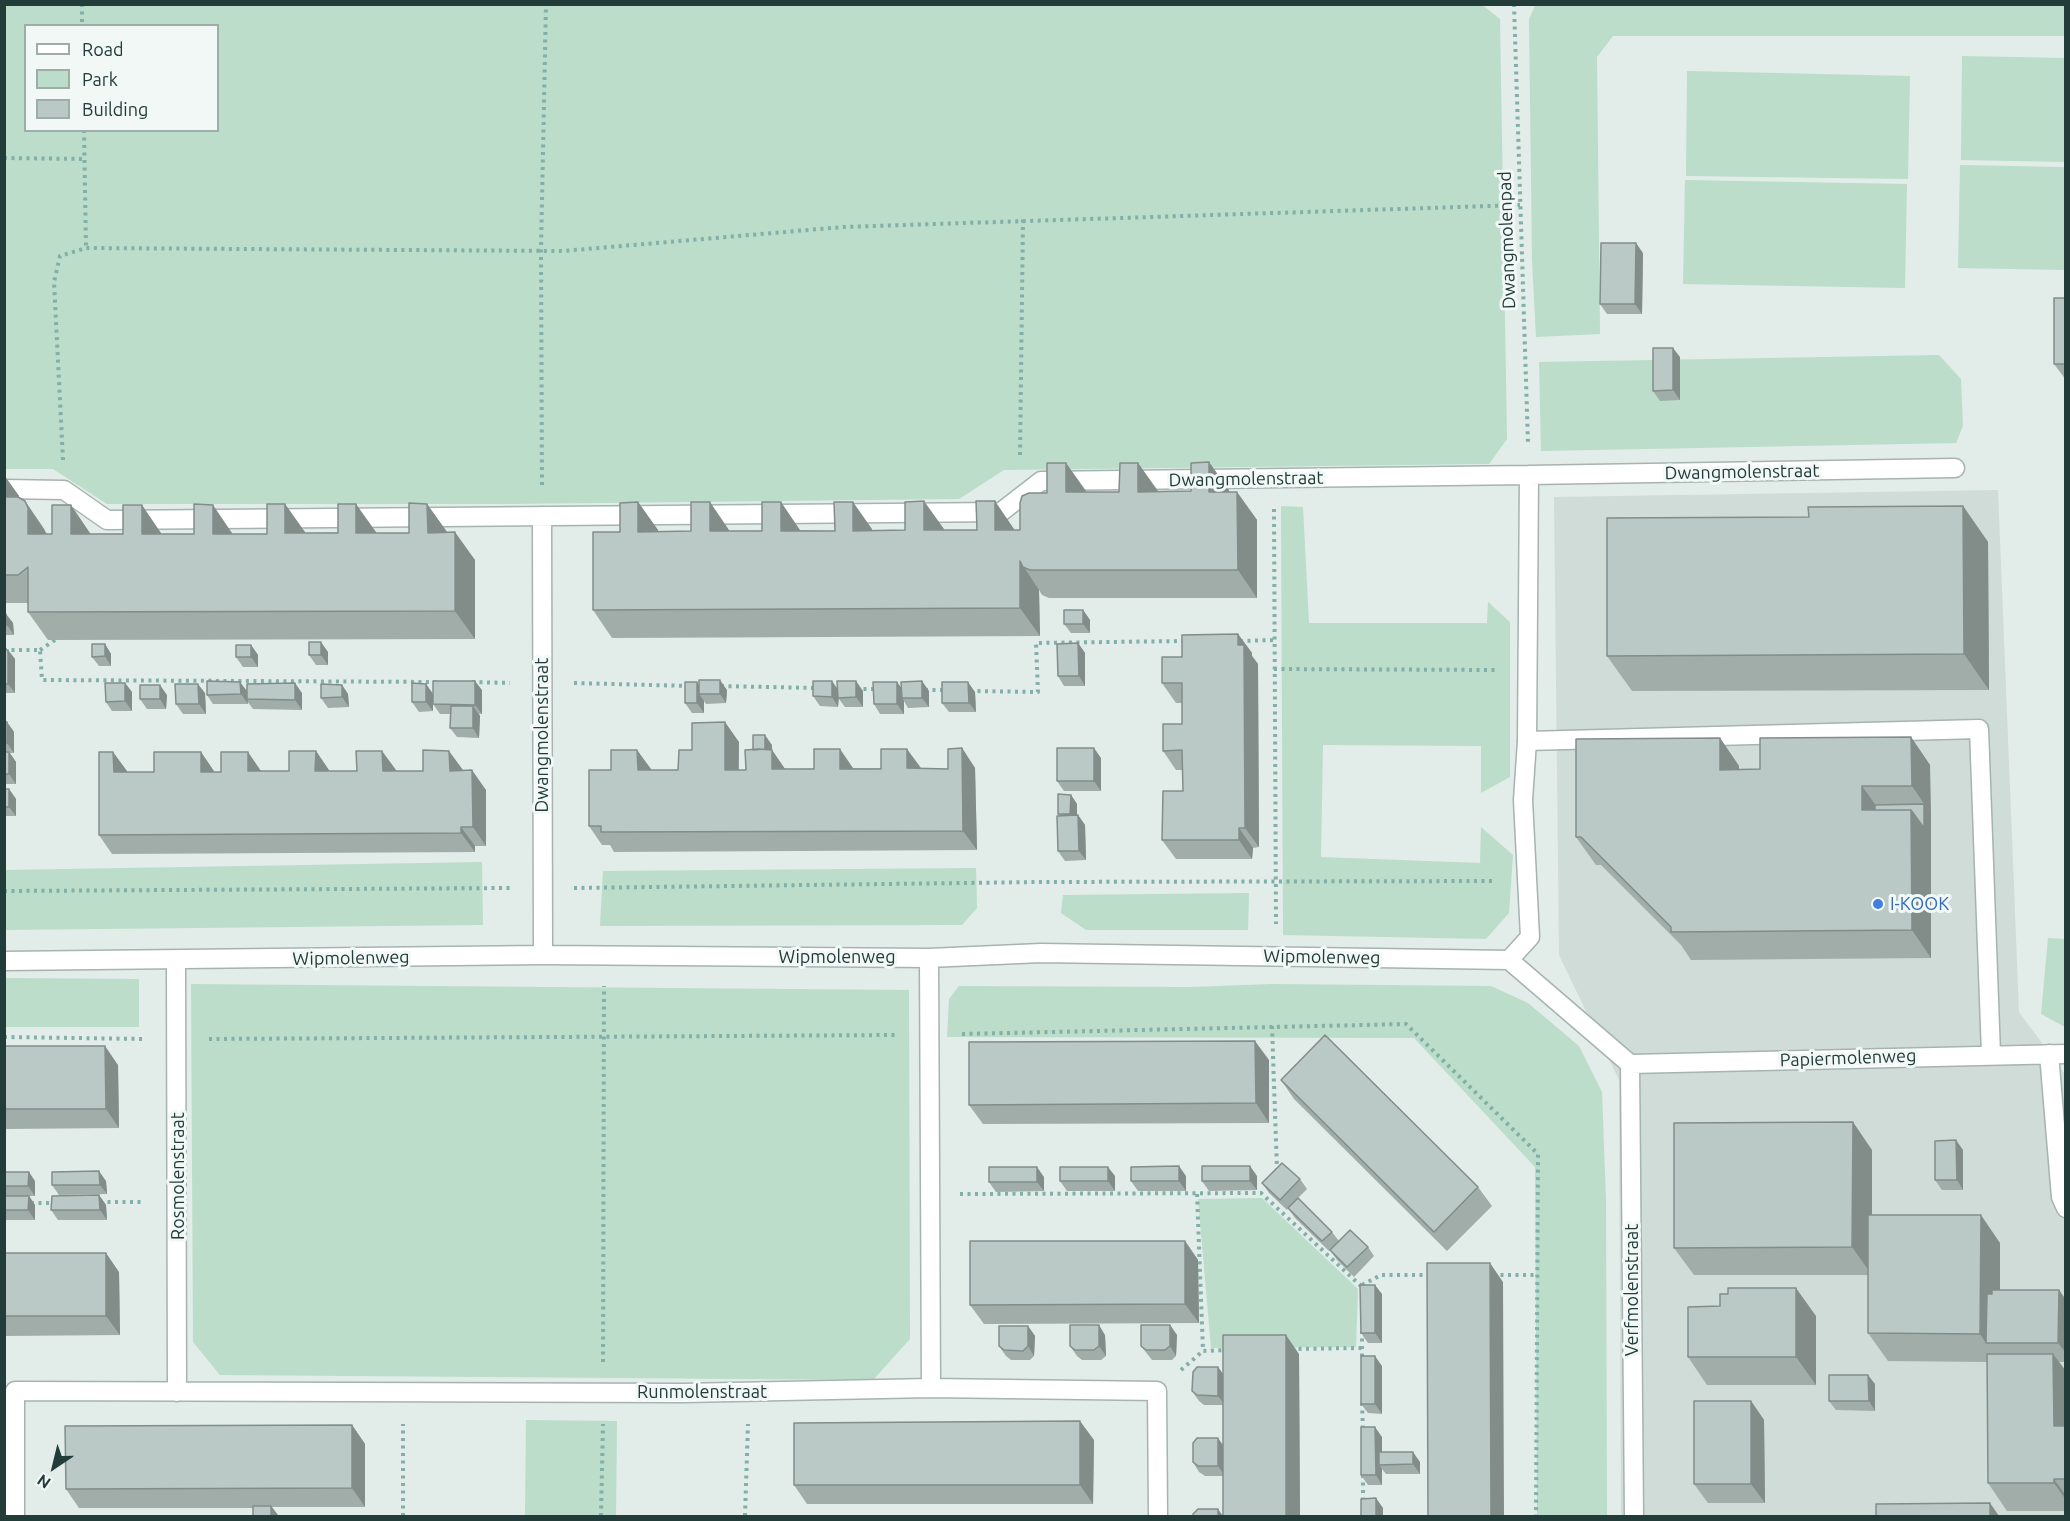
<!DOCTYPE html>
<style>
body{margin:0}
#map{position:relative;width:2070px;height:1521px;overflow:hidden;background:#e2ece9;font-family:Ubuntu,sans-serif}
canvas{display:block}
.frame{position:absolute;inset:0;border:6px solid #223c39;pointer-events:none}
.legend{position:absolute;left:24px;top:24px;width:195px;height:108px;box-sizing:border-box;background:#f2f8f6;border:2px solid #9fadaa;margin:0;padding:8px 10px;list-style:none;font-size:18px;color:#223c39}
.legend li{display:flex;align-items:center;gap:12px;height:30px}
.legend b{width:30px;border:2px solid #9fadaa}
.north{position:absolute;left:24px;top:1437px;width:60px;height:60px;-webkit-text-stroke:4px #f2f8f6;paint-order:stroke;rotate:215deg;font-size:16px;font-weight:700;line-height:24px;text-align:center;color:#223c39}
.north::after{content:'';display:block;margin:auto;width:21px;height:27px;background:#223c39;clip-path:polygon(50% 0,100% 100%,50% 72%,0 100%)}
</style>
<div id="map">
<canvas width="2070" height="1521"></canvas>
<div class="frame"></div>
<ul class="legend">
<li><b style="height:8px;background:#fff"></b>Road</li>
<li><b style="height:16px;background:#bbddc9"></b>Park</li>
<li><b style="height:16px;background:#bac9c5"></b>Building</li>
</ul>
<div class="north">N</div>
</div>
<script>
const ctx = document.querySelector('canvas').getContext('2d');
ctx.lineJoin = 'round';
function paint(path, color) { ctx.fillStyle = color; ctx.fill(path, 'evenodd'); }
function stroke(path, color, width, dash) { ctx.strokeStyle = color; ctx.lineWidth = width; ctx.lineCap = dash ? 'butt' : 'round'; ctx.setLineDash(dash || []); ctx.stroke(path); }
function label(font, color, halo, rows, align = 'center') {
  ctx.font = font + ' Ubuntu,sans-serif'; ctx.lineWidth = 6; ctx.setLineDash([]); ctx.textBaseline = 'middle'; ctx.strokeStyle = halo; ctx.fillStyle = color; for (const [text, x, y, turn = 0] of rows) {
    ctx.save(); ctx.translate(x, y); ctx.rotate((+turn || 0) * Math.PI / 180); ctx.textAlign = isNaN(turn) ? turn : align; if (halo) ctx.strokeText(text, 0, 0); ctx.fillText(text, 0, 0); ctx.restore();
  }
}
const built = new Path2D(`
 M1998,490L2019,1012L2065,1074V1516H1621L1619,1080L1559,955L1554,497Z`);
const green = new Path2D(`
 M1481,4L1500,19L1507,439L1489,464L1004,470L959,499L509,504H107L53,469H5V5ZM26,26H218V130H26Z
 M1854,4L2065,5V36H1613L1597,57L1600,334L1536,337L1532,260L1529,19L1535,6Z
 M1962,56L2065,58V162L1961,160Z
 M1687,71L1910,76L1908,179L1686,176Z
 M1960,165L2065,167V270L1958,268Z
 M1685,180L1907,184L1905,288L1683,284Z
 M1939,355L1961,379L1963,426L1956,443L1541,451L1539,362Z
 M1281,506L1303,507L1309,623H1487L1488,602L1510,622V777L1481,793V746L1323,745L1321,857L1480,863L1481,827L1513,855L1509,913L1486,939L1283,935Z
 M482,862L483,925L5,930V870Z
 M976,868L977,908L962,925L600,926L603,871Z
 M1249,893L1248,930H1086L1061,913L1063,895Z
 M2048,938L2065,939V1027L2041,1014Z
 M5,978L139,979V1027H5Z
 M191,984L909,990L910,1339L873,1380L220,1375L193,1342Z
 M1272,984L1491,986L1528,1003L1579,1046L1602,1092L1606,1200L1607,1516H1537L1535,1167L1414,1038L947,1037L949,999L959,986L1190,987Z
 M1262,1198L1358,1289L1356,1347L1211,1348L1198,1199Z
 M526,1420L617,1421L616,1516H525Z`);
const path = new Path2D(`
 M82,4V26
 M1514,4L1528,444
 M84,130L86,248
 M4,158L85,159
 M1020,455L1023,219
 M63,460L54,282L60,256L86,248L563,251L843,227L1520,205
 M542,485L541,250L546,4
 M1274,509L1276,924
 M1240,641L1275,640
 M4,650H40L42,680L438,682
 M40,650L55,640
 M1274,669L1496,670
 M472,682L510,683
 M574,683L690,686
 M721,686L816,688
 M856,689H876
 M925,690H945
 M970,691L1038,692L1036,643L1185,641
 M574,888L1040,882L1496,881
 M4,891L512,888
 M1272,1026L1277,1170
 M962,1034L1406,1024L1538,1154L1536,1516
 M4,1037L145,1039
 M209,1039L898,1035
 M960,1194L1261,1193L1362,1287
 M1197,1194L1203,1351L1226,1350
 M100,1202H144
 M31,1203H54
 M1493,1275H1537
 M1362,1285L1381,1275H1432
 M1362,1331V1359
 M1291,1349L1362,1348
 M603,1362L604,986
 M1181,1370L1203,1351
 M1362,1403L1363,1431
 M1363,1475V1503
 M403,1516V1424
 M601,1516L603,1424
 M745,1516L748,1424`);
const service = new Path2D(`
 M1527,741L1979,729L1991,1054`);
const minor = new Path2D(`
 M1529,475L1955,468
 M4,489L64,490L107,520L1001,512L1041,481L1529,475L1527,741L1523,800L1530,937L1509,960
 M542,516L543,955
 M929,958L931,1388
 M4,961L543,955L929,958L1041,953L1509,960L1630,1064
 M176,961L177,1392
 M2049,1054L2061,1197L2066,1208
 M1630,1064L1634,1516
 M1630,1064L2066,1054
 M15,1516V1391L683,1393L931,1388L1157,1391L1158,1516`);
const wall = new Path2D(`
 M1643,253L1642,314H1607L1600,304Z
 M2066,298V380L2054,364Z
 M1680,357V400L1660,401L1653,391Z
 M1209,462L1229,492H1237L1257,520V598H1049L1042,595L1039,590L1040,636L612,638L593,610L620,532L638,502L658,530V532L729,530V531L800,530L835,531L872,529V531L944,529V530H977L1014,529V530H1020L1047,493L1066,463L1086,492H1119L1138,463L1158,492L1191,491Z
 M4,475L19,496V498L25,501L44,529L47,534L90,533V534L161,533V534H194L232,533V534H267L285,504L305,533L376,532V533H409L427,504L447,532L475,560V639L48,640L28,612V603H4Z
 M1963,506L1988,542L1989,690L1632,691L1607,656L1809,517Z
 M1083,610L1090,620V633H1071L1064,624Z
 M4,614H6L13,623L14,635H4Z
 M1238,634L1252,653V656L1258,664L1259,847L1253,848L1252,859H1176L1162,840L1183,791V770H1176L1163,751L1182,724V703H1176L1162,683L1182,657Z
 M1078,643L1085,653V686H1064L1058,676Z
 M105,644L111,654V666H99L92,657Z
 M251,645L258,655V667H243L236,657Z
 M4,650H8L15,659V693H4Z
 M328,652V665H316L309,655Z
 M697,682L699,686L727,690L726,703L706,704L704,701V713H692L685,703Z
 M897,682L902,689L929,691V707L908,708L904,701V714H880L874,704Z
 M125,683L132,692V711H112L106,702Z
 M426,684L433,694V711L419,712L412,702Z
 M342,685L348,694L349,707L328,708L321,698Z
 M837,689L863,691V707H845L839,699L838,707L820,706L813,696Z
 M482,690V714H479L480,716L479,738L457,737L450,728L451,714H440L433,704Z
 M247,691L302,693V710L253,709L247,701L248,704H213L207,695Z
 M975,692L976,712H949L942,703Z
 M205,693L206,714H183L176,704Z
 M167,695L166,709H147L140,699Z
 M4,722H7L14,732V753H10L16,762V784H4Z
 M1911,737L1930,765L1931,958L1691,960L1681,945L1601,865H1596L1576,837L1720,738L1739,766V770L1760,769Z
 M739,742V770H746L753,750L772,745V750L785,769L853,768L948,769L962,748L975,768L977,850L614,852L610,845H602L589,826L611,770L637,750L651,770H678L692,750Z
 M316,751L329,771H357L382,751L396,771H463L486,790V846H475V852L112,854L99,835L113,752L127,772H154L201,752L214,772L261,771H289Z
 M1101,758V791H1064L1057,781Z
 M4,789H9L16,799V816H4Z
 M1071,795L1077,804V815H1078L1085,825L1086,860L1065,861L1058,851L1059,816L1058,814Z
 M4,1046L118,1065L119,1128L4,1129Z
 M1269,1060V1123L983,1124L969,1105Z
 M1281,1080L1478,1187L1492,1206L1447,1251L1294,1099Z
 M1872,1150V1215L2000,1243V1290H2059L2066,1300V1362H2059L2066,1371V1511H2007L1988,1483L1987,1362L1888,1361L1868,1333V1275H1694L1674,1248Z
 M1963,1150V1190H1942L1935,1180Z
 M4,1172L35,1181V1196H12H29L35,1205V1220H4Z
 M1115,1176V1191H1067L1060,1181Z
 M1186,1176V1191H1138L1131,1181Z
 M1257,1176V1190L1209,1191L1202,1181Z
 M1044,1177V1191L996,1192L989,1182Z
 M1300,1179L1307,1189L1298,1198L1332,1232L1339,1241L1368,1247L1374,1256L1354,1277L1337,1260L1330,1250L1331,1249L1329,1251L1295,1218L1288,1208L1287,1210L1269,1193L1262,1183Z
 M106,1181L107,1194L59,1195L52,1185Z
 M99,1195L106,1205L107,1220H58L51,1210Z
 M1185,1241L1198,1260L1199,1323L984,1324L970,1305Z
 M4,1253L119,1272L120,1335L4,1336Z
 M1382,1294V1343H1368L1361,1333Z
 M1816,1316V1385H1707L1688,1357Z
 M1170,1325L1177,1335L1176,1356L1172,1360H1152L1141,1346Z
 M1028,1326L1035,1336L1034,1356L1030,1360H1011L1006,1356L999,1346Z
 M1105,1335L1106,1356L1101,1360H1082L1077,1356L1070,1346Z
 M1299,1354L1300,1516H1223V1476H1205L1199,1472L1193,1462L1223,1445V1405H1204L1199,1401L1192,1391L1218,1367L1223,1374Z
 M1382,1366V1414L1368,1413L1361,1404Z
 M1875,1384V1411L1836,1410L1829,1401Z
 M1751,1401L1764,1420L1765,1503H1708L1694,1484Z
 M352,1425L365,1444V1507H272L278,1516H253V1508H79L66,1489Z
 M1382,1437V1452L1420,1462V1474H1386L1382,1469V1485H1368L1361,1475Z
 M1094,1440L1093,1504H807L794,1485Z`);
const shadedWall = new Path2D(`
 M1636,243L1643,253L1642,314L1635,304Z
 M1673,348L1680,357V400L1673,390Z
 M1209,462L1229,490V520L1209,492Z
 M1066,463L1086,491L1085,520L1066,492Z
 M1138,463L1158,491V520L1138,492Z
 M4,475L19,496V525L4,504Z
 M1237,492L1257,520V598L1238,570Z
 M25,501L44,529L47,536L28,534Z
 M924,501L944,529V558L924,530Z
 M995,501L1014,529L1015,558L995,530Z
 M638,502L658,530V560L638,532Z
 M710,502L729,530L730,559L710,531Z
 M781,502L800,530L801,559L781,531Z
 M853,502L872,529V559L853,531Z
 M285,504L305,532V561L285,533Z
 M356,504L376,532V561L356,533Z
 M427,504L447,532V561L428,533Z
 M71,505L90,533L91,562L71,534Z
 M142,505L161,533V562L142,534Z
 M213,505L232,533L233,561L213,534Z
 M1963,506L1988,542L1989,690L1964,654Z
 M455,532L475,560V639L455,611Z
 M1020,561L1039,590L1040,636L1020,608Z
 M1083,610L1090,620V633L1083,624Z
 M6,614L13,623L14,635L7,625Z
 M1238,634L1252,653V656L1258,664L1259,847L1245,828Z
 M321,642L328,652V665L321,655Z
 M1078,643L1085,653V686L1079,676Z
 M105,644L111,654V666L105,656Z
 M251,645L258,655V667L251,657Z
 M8,650L15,659V693L8,684Z
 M720,680L727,690L726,703L720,694Z
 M475,681L482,690V714L475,705Z
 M832,681L839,691L838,707L832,697Z
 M856,681L863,691V707L856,697Z
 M922,681L929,691V707L922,698Z
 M240,682L247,691L248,704L241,694Z
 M697,682L704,692L699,694L704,701V713L697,703Z
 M897,682L904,692L902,698L904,701V714L897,704Z
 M968,682L975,692L976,712L969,703Z
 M125,683L132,692V711L125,701Z
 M295,683L302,693V710L295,700Z
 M198,684L205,693L206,714L199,704Z
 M426,684L433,694V711L426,702Z
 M160,685L167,695L166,709L160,699Z
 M342,685L348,694L349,707L342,697Z
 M473,706L480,716L479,738L473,728Z
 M7,722L14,732V753L7,743Z
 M725,722L739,742L738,789L725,770Z
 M765,735L772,745V750L785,769L786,789L772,769L765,756Z
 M1911,737L1930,765L1931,814L1912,786Z
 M1720,738L1739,766V798L1720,770Z
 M962,748L975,768L977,850L963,831Z
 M1094,748L1101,758V791L1094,781Z
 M840,749L853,768L854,788L840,769Z
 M907,749L921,768V788L907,768Z
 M637,750L651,769V789L638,770Z
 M316,751L329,770V791L315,771Z
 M382,751L396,770V790L383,771Z
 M449,751L463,770V790L450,771Z
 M9,752L16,762V784L9,774Z
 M113,752L127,771V791L114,772Z
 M201,752L214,771V791L201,772Z
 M248,752L261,771V790L248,771Z
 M472,770L486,790V846L473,827Z
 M1862,786L1882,814L1862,810Z
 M9,789L16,799V816L9,807Z
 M1071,795L1077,804V824L1070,814Z
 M1924,804L1931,814V958L1912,930L1911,810Z
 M1078,815L1085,825L1086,860L1079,851Z
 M461,827L475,846V852L461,833Z
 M1239,828L1253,848L1252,859L1239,840Z
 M1255,1041L1269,1060V1123L1256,1103Z
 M105,1046L118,1065L119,1128L106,1109Z
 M1853,1122L1872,1150V1275L1852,1247Z
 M1956,1140L1963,1150V1190L1957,1180Z
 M1179,1166L1186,1176V1191L1179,1181Z
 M1250,1166L1257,1176V1190L1250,1181Z
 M1037,1167L1044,1177V1191L1037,1182Z
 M1108,1167L1115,1176V1191L1108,1181Z
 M99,1171L106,1181L107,1194L100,1185Z
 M29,1172L35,1181V1196L28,1186Z
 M99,1195L106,1205L107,1220L100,1210Z
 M29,1196L35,1205V1220L28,1210Z
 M1981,1215L2000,1243V1343H1986L1980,1334Z
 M1185,1241L1198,1260L1199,1323L1185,1304Z
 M106,1253L119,1272L120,1335L106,1316Z
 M1490,1263L1503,1282L1504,1516H1491Z
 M1375,1285L1382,1294V1343L1375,1333Z
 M1796,1288L1816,1316V1385L1796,1357Z
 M2059,1290L2066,1300V1353L2058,1343Z
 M1099,1325L1105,1335L1106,1356L1099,1346Z
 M1170,1325L1177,1335L1176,1356L1170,1346Z
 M1028,1326L1035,1336L1034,1356L1028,1346Z
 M1286,1335L1299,1354L1300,1516H1286Z
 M2053,1354L2066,1371V1443L2054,1426Z
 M1375,1356L1382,1366V1414L1375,1404Z
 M1218,1367L1225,1377V1405L1218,1396Z
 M1868,1375L1875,1384V1411L1869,1401Z
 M1751,1401L1764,1420L1765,1503L1751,1484Z
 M1080,1421L1094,1440L1093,1504L1080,1485Z
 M352,1425L365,1444V1507L352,1488Z
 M1375,1427L1382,1437V1465H1379L1382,1469V1485L1376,1475Z
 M1218,1438L1225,1448V1476L1218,1466Z
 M1413,1452L1420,1462V1474L1413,1464Z
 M2054,1479L2066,1496V1500L2054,1483Z
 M1376,1498L1383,1508V1516H1376Z
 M1990,1503L1999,1516H1990Z
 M271,1506L278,1515V1516H271Z
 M1218,1509L1223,1516H1218Z`);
const building = new Path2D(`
 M1601,243H1636L1635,304H1600Z
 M2054,298H2066V364H2054Z
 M1653,348H1673V390L1653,391Z
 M1209,462V492H1237L1238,570H1030L1023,567L1020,561V608L593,610V532H620V503L638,502V532L691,531V502H710V531H762V502H781V531H835L834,502H853V531L905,530V502L924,501V530H977L976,501H995V530H1020V503L1022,496L1029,493H1047V463H1066V492H1119L1120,463H1138V492L1191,491V463Z
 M4,497H18L25,501L28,508V534H52V505H71V534H123V505H142V534H194V504L213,505V534H267V504H285V533H338V504H356V533H409V503L427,504L428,533L455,532V611L28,612V567L18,575H4Z
 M1963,506L1964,654L1607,656V518L1809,517L1808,507Z
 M1064,610H1083V624H1064Z
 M4,614H6L7,625L4,626Z
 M1238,634V645H1244L1245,828H1239V840H1162L1163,791H1183L1182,750L1163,751V724H1182V683H1162V657H1182V635Z
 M309,642H321V655H309Z
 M1078,643L1079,676H1058L1057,644Z
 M92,644H105V656L92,657Z
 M236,645H251V657H236Z
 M4,650H8V684H4Z
 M699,680H720V694H699Z
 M207,681L240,682L241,694L207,695Z
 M433,681H475V705L433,704Z
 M813,681H832V697L813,696Z
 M837,681H856V697L838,698Z
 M922,681V698H902L901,682Z
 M685,682H697V703H685Z
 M873,682H897V704H874Z
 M942,682H968L969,703H942Z
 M105,683H125V701L106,702Z
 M295,683V700L247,699V684Z
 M412,683L426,684V702H412Z
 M175,684H198L199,704H176Z
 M321,684L342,685V697L321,698Z
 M140,685H160V699H140Z
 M451,706H473V728H450Z
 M4,722H7V743H4Z
 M725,722V770H746L745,750L759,749L772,750V769H814V749H840V769H881V749H907V768L948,769V749L962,748L963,831L601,832V826H589V770H611V750H637L638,770H678L679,750H692V723Z
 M753,735H765V749L753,750Z
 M1911,737L1912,786H1862V810H1911L1912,930L1671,932V927L1581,837H1576V739L1720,738V770L1760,769V738Z
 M1057,748H1094V781H1057Z
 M423,750L449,751L450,771L472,770L473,827H461V833L99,835V752H113L114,772H154V752H201V772H221V752H248V771H289V751H316L315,771H357L356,751H382L383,771H423Z
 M4,752H9V774H4Z
 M4,789H9V807H4Z
 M1058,794L1071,795L1070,814H1058Z
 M1924,804V828L1911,810H1875V805Z
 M1078,815L1079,851H1058L1057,816Z
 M1325,1035L1478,1187L1434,1232L1281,1080Z
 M1255,1041L1256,1103L969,1105V1042Z
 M4,1046H105L106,1109H4Z
 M1853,1122L1852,1247L1674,1248V1123Z
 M1956,1140L1957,1180H1935V1141Z
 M1282,1163L1300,1179L1280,1200L1262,1183Z
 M1179,1166V1181H1131V1167Z
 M1202,1166H1250V1181H1202Z
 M989,1167H1037V1182H989Z
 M1060,1167H1108V1181H1060Z
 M99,1171L100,1185H52V1172Z
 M4,1172H29L28,1186H4Z
 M99,1195L100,1210H51L52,1196Z
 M4,1196H29L28,1210H4Z
 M1298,1198L1332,1232L1322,1241L1288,1208Z
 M1868,1215H1981L1980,1334L1868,1333Z
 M1350,1230L1368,1247L1347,1267L1330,1250Z
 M970,1241H1185V1304L970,1305Z
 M4,1253H106V1316H4Z
 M1427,1263H1490L1491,1516H1428Z
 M1360,1285H1375V1333H1361Z
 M1728,1288H1796V1357H1688V1307L1720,1306V1294H1728Z
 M1992,1290H2059L2058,1343H1986L1987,1294H1992Z
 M1070,1325H1099V1346L1094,1350H1075L1070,1346Z
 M1141,1325H1170V1346L1165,1350H1146L1141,1346Z
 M999,1326H1028V1346L1023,1351L1004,1350L999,1346Z
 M1223,1335H1286V1516H1223Z
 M1987,1354H2053L2054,1426H2066V1479H2054V1483H1988Z
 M1361,1356H1375V1404H1361Z
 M1197,1367H1218V1396L1197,1395L1192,1391L1193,1372Z
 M1829,1375H1868L1869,1401H1829Z
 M1694,1401H1751V1484H1694Z
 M1080,1421V1485H794V1423Z
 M352,1425V1488L66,1489L65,1426Z
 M1361,1427H1375L1376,1475H1361Z
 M1197,1438H1218V1466H1198L1193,1462V1443Z
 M1379,1452H1413V1464L1379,1465Z
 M1376,1498V1516H1361V1499Z
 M1990,1503V1516H1876V1504Z
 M253,1506H271V1516H253Z
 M1198,1509H1218V1516H1193V1514Z`);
const markers = [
 [1878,904,6,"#3f7fe0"]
];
const streetNames = [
 ["Dwangmolenpad",1507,240,-92],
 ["Dwangmolenstraat",1742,472,-1],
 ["Dwangmolenstraat",1246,479,-1],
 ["Dwangmolenstraat",542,735,-90],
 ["Wipmolenweg",837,957],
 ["Wipmolenweg",1322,957,1],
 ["Wipmolenweg",351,958,-1],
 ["Papiermolenweg",1848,1058,-2],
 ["Rosmolenstraat",178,1176,-90],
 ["Verfmolenstraat",1632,1290,-90],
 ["Runmolenstraat",702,1392]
];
const shopNames = [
 ["I-KOOK",1890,904]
];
paint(built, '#d0dcd8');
paint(green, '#bbddc9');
stroke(service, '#a5b4b1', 21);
stroke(minor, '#a5b4b1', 21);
stroke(path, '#82afa8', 4, [3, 4.5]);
stroke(service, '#fff', 18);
stroke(minor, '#fff', 18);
paint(wall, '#a0ada9');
paint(shadedWall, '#828d8a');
paint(building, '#bac9c5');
stroke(building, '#828d8a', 1.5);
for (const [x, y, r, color] of markers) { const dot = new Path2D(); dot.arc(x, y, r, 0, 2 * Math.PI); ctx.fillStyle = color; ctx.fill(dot); stroke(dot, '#f2f8f6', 2); }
label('18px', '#223c39', '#f2f8f6', streetNames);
label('18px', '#366cbe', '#f2f8f6', shopNames, 'left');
</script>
